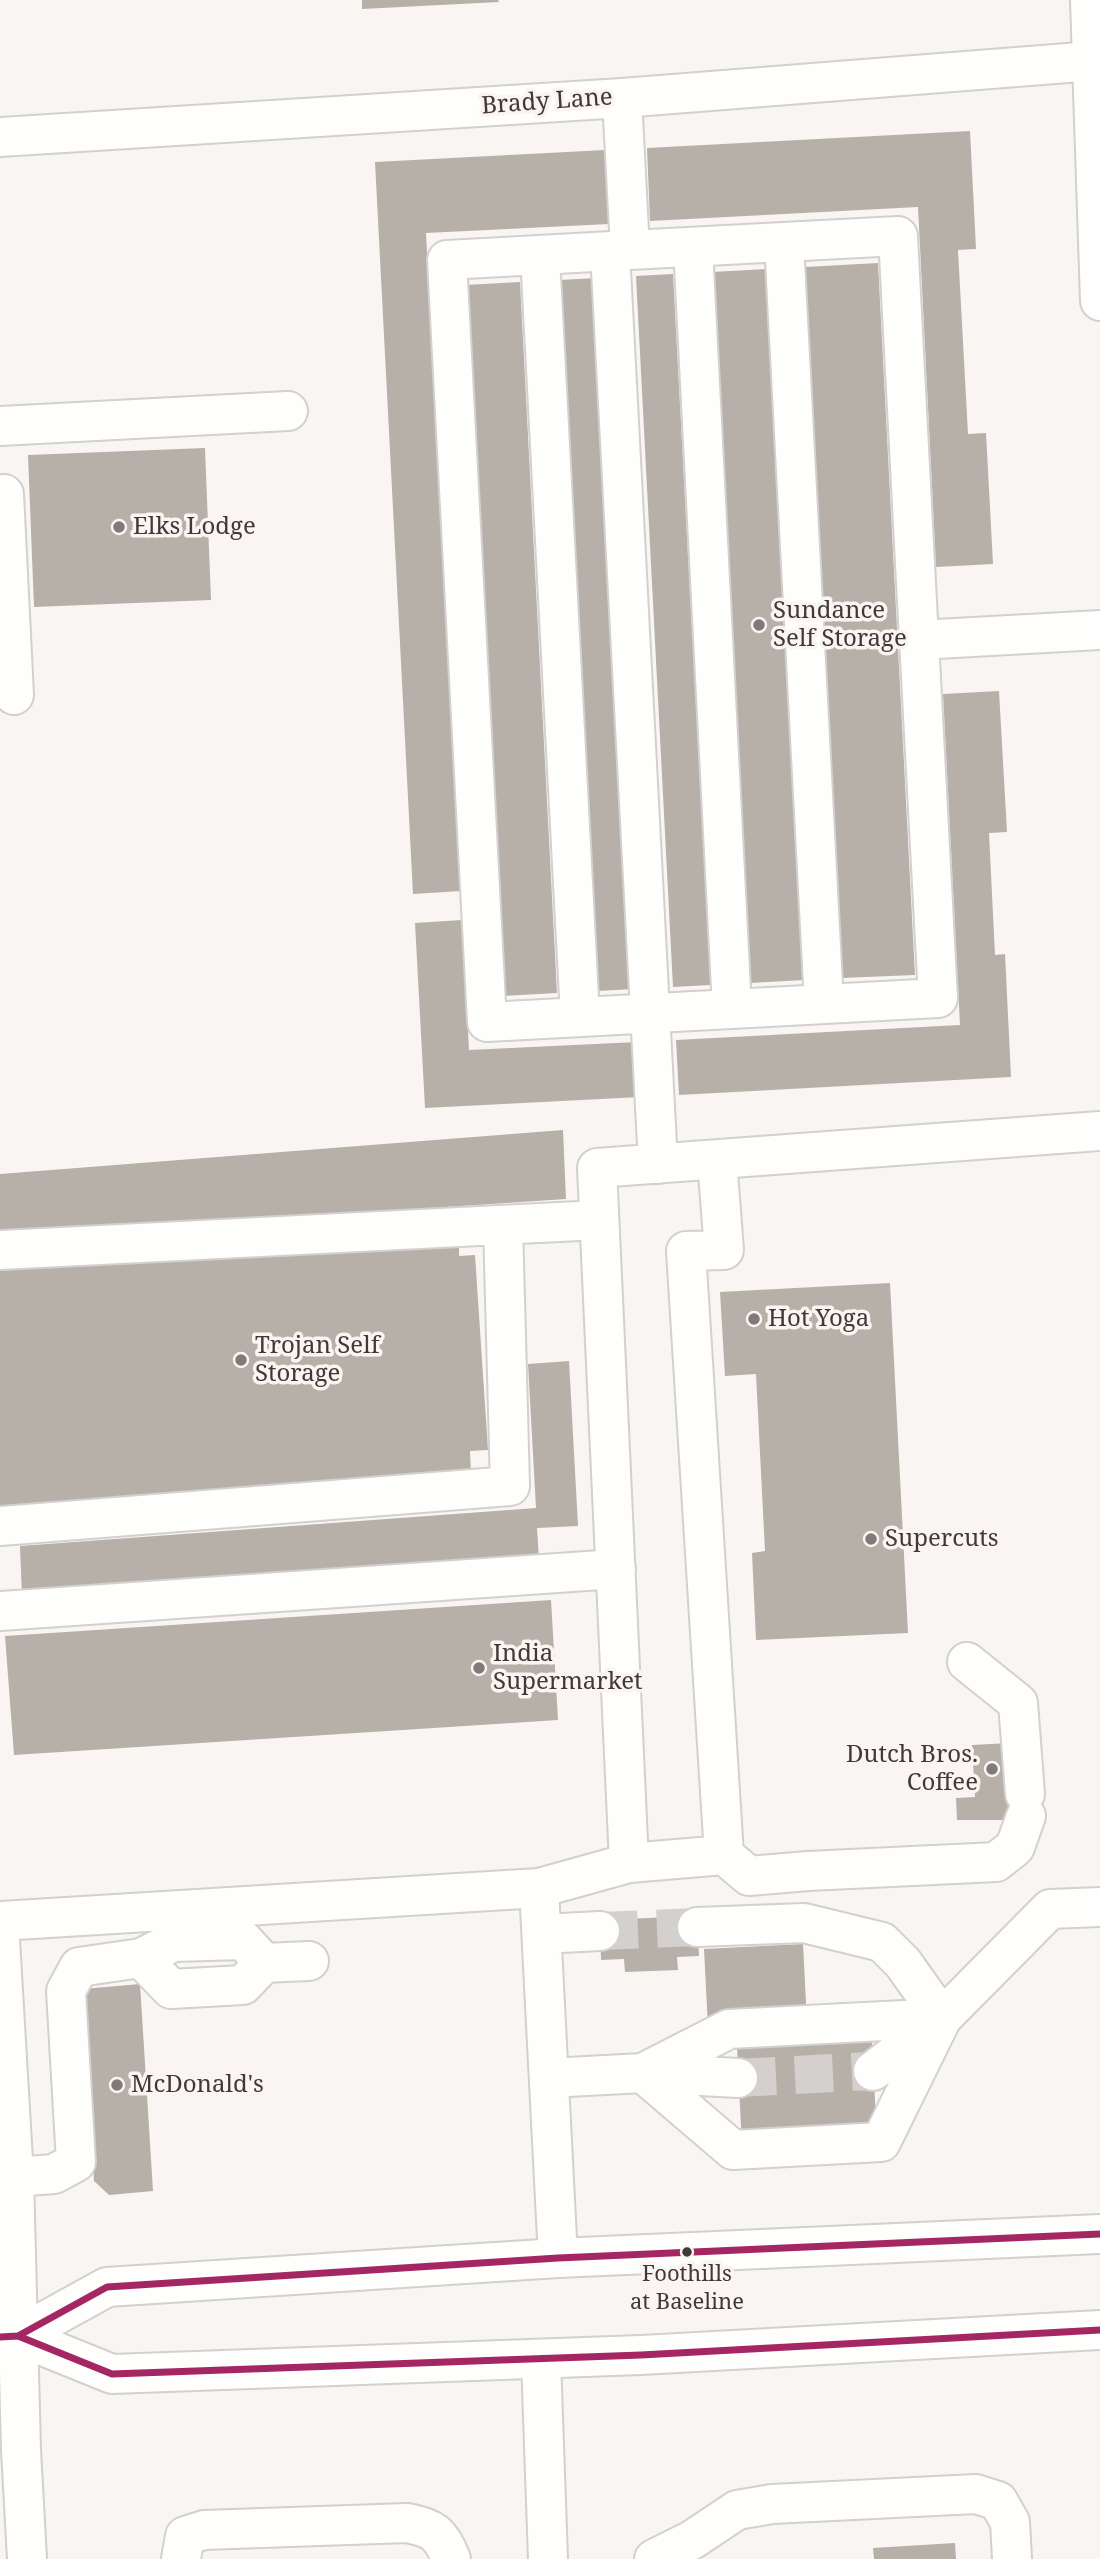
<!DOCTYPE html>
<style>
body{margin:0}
canvas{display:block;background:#f8f5f3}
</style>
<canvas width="1100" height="2559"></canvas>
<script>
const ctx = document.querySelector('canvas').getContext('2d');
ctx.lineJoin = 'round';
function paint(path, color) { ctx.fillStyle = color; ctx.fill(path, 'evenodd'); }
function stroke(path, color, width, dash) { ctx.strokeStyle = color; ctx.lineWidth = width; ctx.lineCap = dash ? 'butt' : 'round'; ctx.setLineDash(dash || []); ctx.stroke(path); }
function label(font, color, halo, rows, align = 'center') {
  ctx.font = font + ' "Noto Serif",serif'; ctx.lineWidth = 7; ctx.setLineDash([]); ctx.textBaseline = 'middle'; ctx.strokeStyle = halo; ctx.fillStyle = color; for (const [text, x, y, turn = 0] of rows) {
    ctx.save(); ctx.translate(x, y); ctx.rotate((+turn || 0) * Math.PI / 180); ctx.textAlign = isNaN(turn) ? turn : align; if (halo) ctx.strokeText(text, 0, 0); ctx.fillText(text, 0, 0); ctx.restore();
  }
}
const building = new Path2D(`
 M362,0H498L499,2L362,9Z
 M970,131L976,249L958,250L968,434L986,433L993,564L936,567L918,207L650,221L647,148Z
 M605,150L609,224L426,233L461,891L413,894L375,162Z
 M878,263L915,975L842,978L805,267Z
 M767,269L804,980L750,983L712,272Z
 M673,274L711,985L673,987L636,276Z
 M597,278L634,989L597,991L559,280Z
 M520,282L557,993L503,996L465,285Z
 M205,448L211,600L34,607L28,455Z
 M999,691L1007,832L989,833L995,955L1005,954L1011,1077L679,1095L676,1040L960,1025L943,694Z
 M462,920L469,1050L637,1042L640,1097L425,1108L415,923Z
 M563,1130L566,1199L0,1237V1174Z
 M459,1240V1256L475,1255L488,1450L470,1451L471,1473L0,1509V1271Z
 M890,1283L908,1633L756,1640L752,1553L765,1551L756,1374L725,1376L720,1292Z
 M569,1361L578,1526L537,1528L539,1559L22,1597L20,1546L536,1508L528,1364Z
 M551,1600L558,1720L14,1755L5,1636Z
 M1009,1743L1013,1794L1010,1820H957L956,1798L975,1797L972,1745Z
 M697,1916L699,1956L677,1957L678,1970L625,1972L624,1959L601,1960L600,1920Z
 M803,1944L807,2022L708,2027L704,1949Z
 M140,1984L153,2191L109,2195L94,2181L83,1989Z
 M872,2040L877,2140L742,2146L737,2046Z
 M955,2543L956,2559H874L873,2548Z`);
const minorTunnel = new Path2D(`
 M600,1931L697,1927
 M738,2078L873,2071`);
const minor = new Path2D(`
 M622,98L630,250L447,260L487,1022L938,998L919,640
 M0,137L622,98L1093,61
 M784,242L824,1004
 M693,247L732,1009
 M630,250L898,236L919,640L1100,630
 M610,251L658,1164
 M540,255L580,1017
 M0,426L288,411
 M4,494L14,695
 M0,1250L599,1220
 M0,1526L510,1486L503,1225
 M0,1611L616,1569
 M967,1662L1018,1703L1025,1794
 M724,1855L749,1876L808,1871L996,1862L1015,1847L1026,1816
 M629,1863L597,1168L1100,1131
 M539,1888L558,2258
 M0,1921L539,1888L629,1863L724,1855L686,1251L724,1250L717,1160
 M697,1927L804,1923L882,1942L903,1963L942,2018
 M542,1934L600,1931
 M0,1940L14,2177L21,2450L27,2559
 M141,1958L173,1942L243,1940L264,1963L309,1961
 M942,2018L881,2142L733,2150L643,2073L729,2029Z
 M873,2071L942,2018L1050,1909L1100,1907
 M549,2078L643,2073L738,2078
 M14,2177L54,2174L76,2162L66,1991L79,1967L141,1958L171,1989L243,1985L264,1963
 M541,2359L548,2559
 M181,2559L185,2536L204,2530L407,2523C434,2528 441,2534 451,2559
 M654,2559L692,2540L737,2510L772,2504L976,2494L998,2501L1010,2522L1012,2559`);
const major = new Path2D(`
 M1090,0L1100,301
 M18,2336L107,2287L558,2258L1100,2234
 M0,2337L18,2336L112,2374L641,2355L1100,2330`);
const bus1 = new Path2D(`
 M18,2336L107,2287L558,2258L1100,2234
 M0,2337L18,2336L112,2374L641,2355L1100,2330`);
const markers = [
 [119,527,7,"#7e7b7a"],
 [759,625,7,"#7e7b7a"],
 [754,1319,7,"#7e7b7a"],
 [241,1360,7,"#7e7b7a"],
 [871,1539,7,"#7e7b7a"],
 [479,1668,7,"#7e7b7a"],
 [992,1769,7,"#7e7b7a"],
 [117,2085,7,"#7e7b7a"],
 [687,2252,6,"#3d3a39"]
];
const busNames = [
 ["Foothills",687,2275],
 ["at Baseline",687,2303]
];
const streetNames = [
 ["Brady Lane",547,102,-4]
];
const poiNames = [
 ["Elks Lodge",133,527],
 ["Sundance",773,611],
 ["Self Storage",773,639],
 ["Hot Yoga",768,1319],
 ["Trojan Self",255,1346],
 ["Storage",255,1374],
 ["Supercuts",885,1539],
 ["India",493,1654],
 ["Supermarket",493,1682],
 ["Dutch Bros.",978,1755,"right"],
 ["Coffee",978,1783,"right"],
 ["McDonald's",131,2085]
];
paint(building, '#b6b0a9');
stroke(minorTunnel, '#d3d0ce', 38, [38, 19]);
stroke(minor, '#d3d0cf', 42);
stroke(major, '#d3d0cf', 42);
stroke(minor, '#fefefd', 38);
stroke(major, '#fefefd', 38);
stroke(bus1, '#a42764', 7);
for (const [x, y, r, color] of markers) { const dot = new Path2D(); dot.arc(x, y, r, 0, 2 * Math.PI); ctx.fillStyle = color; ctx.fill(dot); stroke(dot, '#fbf4f0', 2.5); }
label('22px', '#3d3a39', '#fbf4f0', busNames);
label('24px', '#3d3a39', '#fbf4f0', streetNames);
label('24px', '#3d3a39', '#fbf4f0', poiNames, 'left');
</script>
